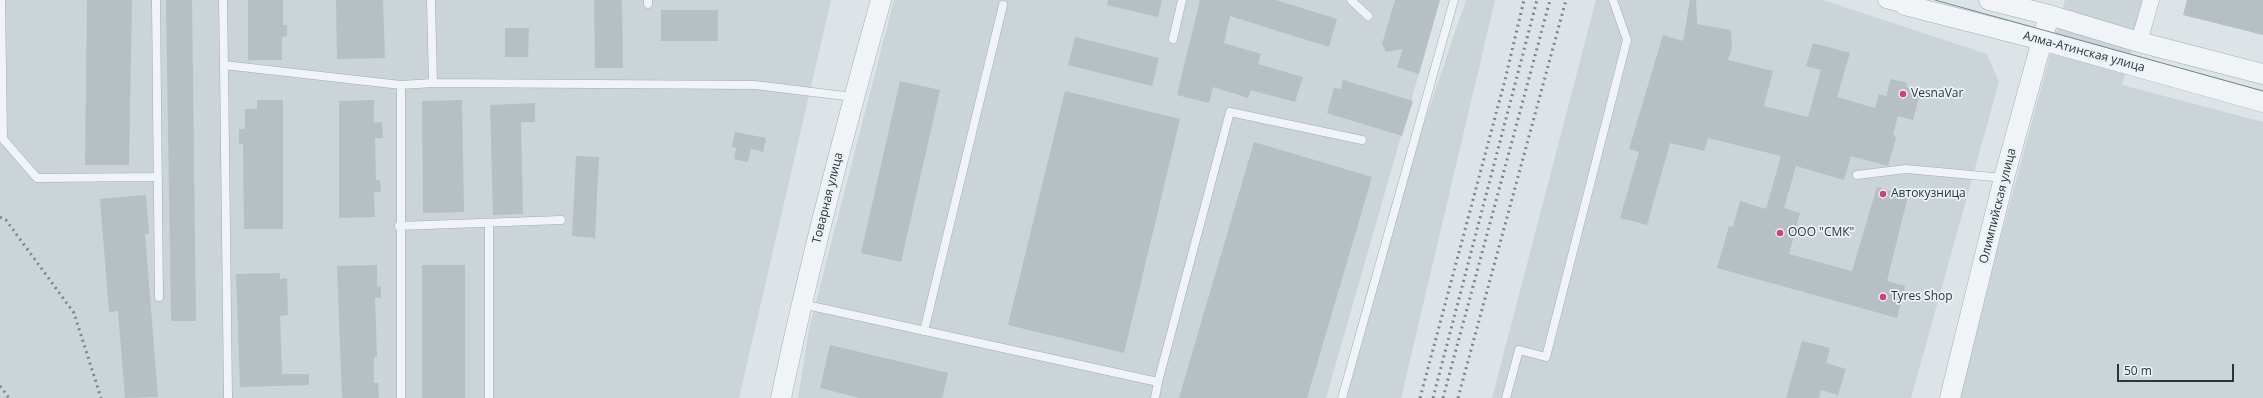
<!DOCTYPE html>
<meta charset="utf-8">
<style>
body{margin:0}
#map{position:relative;width:2263px;height:398px;overflow:hidden;background:#dde4e7;font-family:"Open Sans",sans-serif}
canvas{display:block}
.scale{position:absolute;left:2117px;top:364px;width:117px;height:18px;box-sizing:border-box;border:2px solid #27363e;border-top:0;padding-left:5px;font-size:12px;line-height:14px;white-space:nowrap;color:#27363e;-webkit-text-stroke:3px #edf3f5;paint-order:stroke}
</style>
<div id="map">
<canvas width="2263" height="398"></canvas>
<div class="scale">50 m</div>
</div>
<script>
const ctx = document.querySelector('canvas').getContext('2d');
ctx.lineJoin = 'round';
function paint(path, color) { ctx.fillStyle = color; ctx.fill(path, 'evenodd'); }
function stroke(path, color, width, dash) { ctx.strokeStyle = color; ctx.lineWidth = width; ctx.lineCap = dash ? 'butt' : 'round'; ctx.setLineDash(dash || []); ctx.stroke(path); }
function label(font, color, halo, rows, align = 'center') {
  ctx.font = font + ' "Open Sans",sans-serif'; ctx.lineWidth = 3.5; ctx.setLineDash([]); ctx.textBaseline = 'middle'; ctx.strokeStyle = halo; ctx.fillStyle = color; for (const [text, x, y, turn = 0] of rows) {
    ctx.save(); ctx.translate(x, y); ctx.rotate((+turn || 0) * Math.PI / 180); ctx.textAlign = isNaN(turn) ? turn : align; if (halo) ctx.strokeText(text, 0, 0); ctx.fillText(text, 0, 0); ctx.restore();
  }
}
const built = new Path2D(`
 M0,0H831L739,398H0Z
 M894,0H1440L1326,398H798L809,329Z
 M1466,0H1495L1401,398H1339L1368,287Z
 M1596,0H1823L1987,54L1999,82L1911,398H1492Z
 M2065,0H2145L2122,85L2263,122V398H1957Z`);
const building = new Path2D(`
 M87,0H132L129,165H85Z
 M166,0H192L196,321H171Z
 M248,0H283V25H287V36L282,37V60H248Z
 M336,0H383L385,58L337,59Z
 M594,0H622L623,68H595Z
 M1108,0H1162L1158,17L1107,5Z
 M1200,0H1276L1337,19L1329,47L1230,16L1224,43L1261,54L1258,64L1303,77L1295,102L1251,90L1248,98L1213,87L1209,103L1177,95Z
 M1395,0H1440L1419,74L1397,67L1403,49L1386,52L1382,44Z
 M1690,0H1696L1697,24L1731,30L1732,47L1728,60L1773,71L1764,106L1808,117L1821,70L1806,66L1813,43L1850,53L1837,97L1875,108L1879,94L1886,96L1891,79L1907,83L1906,87L1921,91L1913,120L1898,116L1893,134L1896,138L1888,166L1851,156L1844,180L1796,166L1784,208L1800,213L1789,254L1852,271L1877,187L1908,196L1887,281L1905,286L1897,318L1717,268L1729,226L1733,227L1740,201L1766,209L1781,156L1708,138L1704,151L1670,143L1647,225L1620,218L1639,152L1629,149L1663,35L1683,41Z
 M2187,0H2263V35L2183,15Z
 M661,10H718V41H661Z
 M505,28H529L528,57H505Z
 M1075,37L1159,58L1152,86L1068,65Z
 M1343,80L1413,101L1402,136L1327,113L1334,88L1341,89Z
 M900,81L940,90L901,262L861,253Z
 M1065,91L1180,119L1124,353L1008,325Z
 M257,100H283V229H244L243,144H239V129H245V109H257Z
 M374,100V123L382,122L383,138H375L376,180H380L381,192H374L375,217L339,218V101Z
 M462,100L464,212L423,213L422,101Z
 M535,103V122H521L523,214L493,215L490,105Z
 M735,132L766,138L763,152L751,149L748,162L734,159L736,148L732,147Z
 M1254,142L1372,177L1307,398H1179Z
 M576,156L599,157L595,238L572,236Z
 M146,195L149,234H145L158,397L125,398L118,311L109,312L100,199Z
 M377,265V287L381,286V298H375L377,357H374V383H378L379,398H342L337,266Z
 M422,265H465V398H422Z
 M280,273V279L287,278L288,315L280,316L282,374H309V385L240,387L236,274Z
 M1802,341L1830,348L1826,363L1846,369L1838,395L1821,390L1819,398H1786Z
 M830,345L948,373L942,398H860L820,388Z`);
const service = new Path2D(`
 M1,0L3,139L37,178L158,177
 M156,0L159,297
 M223,0L224,65L401,85L433,83L755,85L853,97
 M431,0L433,83
 M648,0V4
 M1351,0L1368,16
 M1173,39L1182,0
 M224,65L228,398
 M401,85V398
 M1857,175L1906,169L2004,178
 M489,223V398
 M399,226L561,220
 M802,304L1158,382L1155,398
 M924,331L1003,5
 M1158,382L1230,112L1362,140
 M1342,398L1454,0
 M1506,398L1519,350L1546,357L1627,40L1613,0`);
const minor = new Path2D(`
 M1886,0L1905,5
 M2139,42L2151,0`);
const tertiary = new Path2D(`
 M1904,0L1905,5L2042,40L2263,102
 M1989,0L2049,15L2139,42L2263,74
 M781,398C809,264 844,132 881,0
 M1950,398L2004,178L2049,15`);
const tram = new Path2D(`
 M1935,0L2263,91`);
const rail = new Path2D(`
 M0,217L6,220L74,313L101,398
 M0,386L9,398
 M1420,398L1505,80L1524,0
 M1433,398L1537,0
 M1443,398L1550,0
 M1458,398L1566,0`);
const markers = [
 [1903,94,4,"#ce417d"],
 [1883,194,4,"#ce417d"],
 [1780,233,4,"#ce417d"],
 [1883,297,4,"#ce417d"]
];
const streetNames = [
 ["Алма-Атинская улица",2084,52,15],
 ["Товарная улица",828,198,-76],
 ["Олимпийская улица",1998,206,-76]
];
const poiNames = [
 ["VesnaVar",1911,94],
 ["Автокузница",1891,194],
 ["ООО \"СМК\"",1788,233],
 ["Tyres Shop",1891,297]
];
paint(built, '#cbd4d9');
paint(building, '#b5bfc4');
stroke(service, '#a3acb1', 9);
stroke(minor, '#a3acb1', 17);
stroke(tertiary, '#a3acb1', 21);
stroke(service, '#f0f4f6', 8);
stroke(minor, '#f0f4f6', 16);
stroke(tertiary, '#f0f4f6', 20);
stroke(tram, '#778891', 1);
stroke(rail, '#778891', 3, [2, 4]);
for (const [x, y, r, color] of markers) { const dot = new Path2D(); dot.arc(x, y, r, 0, 2 * Math.PI); ctx.fillStyle = color; ctx.fill(dot); stroke(dot, '#edf3f5', 1.5); }
label('12px', '#27363e', '#edf3f5', streetNames);
label('12px', '#27363e', '#edf3f5', poiNames, 'left');
</script>
